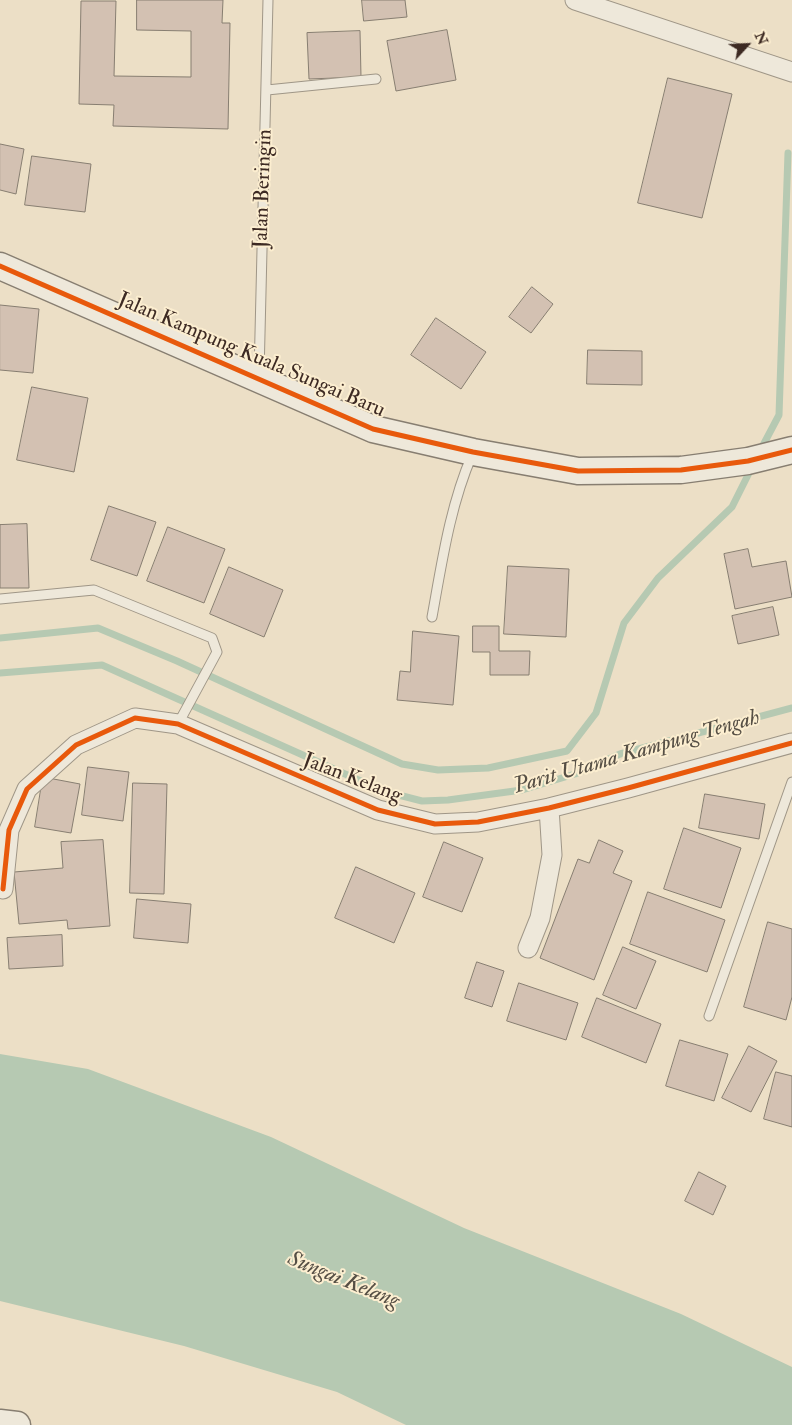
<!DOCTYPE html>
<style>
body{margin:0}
#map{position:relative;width:792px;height:1425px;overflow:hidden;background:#ecdfc6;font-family:"IM FELL Double Pica",serif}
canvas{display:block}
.north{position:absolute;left:722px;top:20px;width:50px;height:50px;-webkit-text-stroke:4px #fceed0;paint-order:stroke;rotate:65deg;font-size:14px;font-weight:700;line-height:20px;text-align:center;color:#3d2a23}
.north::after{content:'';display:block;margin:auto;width:18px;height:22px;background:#3d2a23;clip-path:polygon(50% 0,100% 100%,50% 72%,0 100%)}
</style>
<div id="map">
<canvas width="792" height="1425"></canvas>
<div class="north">N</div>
</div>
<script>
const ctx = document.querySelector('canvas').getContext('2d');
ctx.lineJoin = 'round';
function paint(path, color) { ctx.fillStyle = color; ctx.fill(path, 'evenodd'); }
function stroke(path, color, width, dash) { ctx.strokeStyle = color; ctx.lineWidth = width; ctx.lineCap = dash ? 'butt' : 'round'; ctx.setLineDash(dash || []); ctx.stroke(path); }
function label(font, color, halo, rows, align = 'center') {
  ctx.font = font + ' "IM FELL Double Pica",serif'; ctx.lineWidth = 4; ctx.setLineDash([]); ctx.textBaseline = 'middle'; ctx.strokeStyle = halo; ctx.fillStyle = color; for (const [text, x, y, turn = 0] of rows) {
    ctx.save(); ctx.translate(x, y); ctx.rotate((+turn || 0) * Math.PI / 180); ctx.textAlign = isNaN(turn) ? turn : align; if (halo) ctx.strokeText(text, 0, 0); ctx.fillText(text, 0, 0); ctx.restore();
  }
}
const water = new Path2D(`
 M0,1054L88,1069L271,1137L464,1228L681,1314L792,1367V1425H406L337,1392L184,1346L0,1301Z`);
const stream = new Path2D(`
 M760,451L779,415L788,153
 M0,638L98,628L177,661L402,764L438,770L488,768L567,751L596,713L624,623L658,578L732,507L752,467
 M0,673L102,665L383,791L422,801L448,800L522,790L575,774L620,754L792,708`);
const building = new Path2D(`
 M137,0H223L222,23H230L228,129L113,126L114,105L79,104L81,1H116L114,76L191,77V31L137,30Z
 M362,0H405L407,17L364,21Z
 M447,30L456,80L396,91L387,41Z
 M360,31L361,77L309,79L307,33Z
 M668,78L732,94L702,218L638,203Z
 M0,144L24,149L16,194L0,190Z
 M32,156L91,164L85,212L25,205Z
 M532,287L553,304L531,333L509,317Z
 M0,305L39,309L33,373L0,370Z
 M436,318L486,352L461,389L411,355Z
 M588,350L642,351V385L587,384Z
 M32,387L88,398L74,472L17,460Z
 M109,506L156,522L137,576L91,560Z
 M27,524L29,588H0V525Z
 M168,527L225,549L204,603L147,581Z
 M748,549L752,567L786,561L792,597L735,609L724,554Z
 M508,566L569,569L566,637L504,634Z
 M229,567L283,590L264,637L210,614Z
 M773,607L779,635L738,644L732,616Z
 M473,626H499V651H530L529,675H490V652H473Z
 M413,631L459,636L453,705L397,700L400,671L410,672Z
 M88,767L129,772L123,821L82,815Z
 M43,777L80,784L71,833L35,827Z
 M133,783L167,784L164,894L130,893Z
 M705,794L765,804L759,839L699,828Z
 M684,828L741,848L721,908L664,889Z
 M103,840L110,926L68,929L67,920L19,924L14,872L63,868L61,842Z
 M599,840L623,851L613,873L632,881L594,980L540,958L578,859L589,863Z
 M444,842L483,858L462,912L423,897Z
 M356,867L415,893L394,943L335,918Z
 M648,892L725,920L707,972L630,944Z
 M137,899L191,904L188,943L134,938Z
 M768,922L792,929V997L786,1020L744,1007Z
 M62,935L63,966L9,969L7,938Z
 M623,947L656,961L636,1009L603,995Z
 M477,962L504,971L492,1007L465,998Z
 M519,983L578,1003L566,1040L507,1021Z
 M597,998L661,1024L646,1063L582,1037Z
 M680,1040L728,1054L714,1101L666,1086Z
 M749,1046L777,1061L751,1112L722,1098Z
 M776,1072L792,1076V1127L764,1119Z
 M699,1172L726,1186L713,1215L685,1201Z`);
const lane = new Path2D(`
 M267,90L376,79
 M259,375L268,0
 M0,599L94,590L212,638L217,652L178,724
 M432,617C442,562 450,506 472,455
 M709,1016L792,782`);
const street = new Path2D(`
 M575,0L792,72
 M3,889L9,830L27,789L76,745L135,718L178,724L378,810L435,824L478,822L549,808L628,788L792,743
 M528,948L540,918L552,855L549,808`);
const secondary = new Path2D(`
 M0,266L373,429L473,452L578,471L681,470L748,461L792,450
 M0,1423L17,1425`);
const cycleway = new Path2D(`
 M0,266L373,429L473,452L578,471L681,470L748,461L792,450
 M3,889L9,830L27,789L76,745L135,718L178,724L378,810L435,824L478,822L549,808L628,788L792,743`);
const streetNames = [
 ["Jalan Beringin",264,189,-88],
 ["Jalan Kampung Kuala Sungai Baru",251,356,23],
 ["Jalan Kelang",352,779,21]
];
const waterNames = [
 ["Parit Utama Kampung Tengah",637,753,-16],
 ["Sungai Kelang",343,1281,22]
];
paint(water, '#b6c9b2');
stroke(stream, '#b6c9b2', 7);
paint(building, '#d3c1b2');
stroke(building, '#877e71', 1);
stroke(lane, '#9f9687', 11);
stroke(street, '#9f9687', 21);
stroke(secondary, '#877e71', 29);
stroke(lane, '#eee8da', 9);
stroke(street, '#eee8da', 19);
stroke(secondary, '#eee8da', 26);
stroke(cycleway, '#e8590c', 5);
label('21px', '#3d2a23', '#fceed0', streetNames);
label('italic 22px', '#564f45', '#fceed0', waterNames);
</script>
